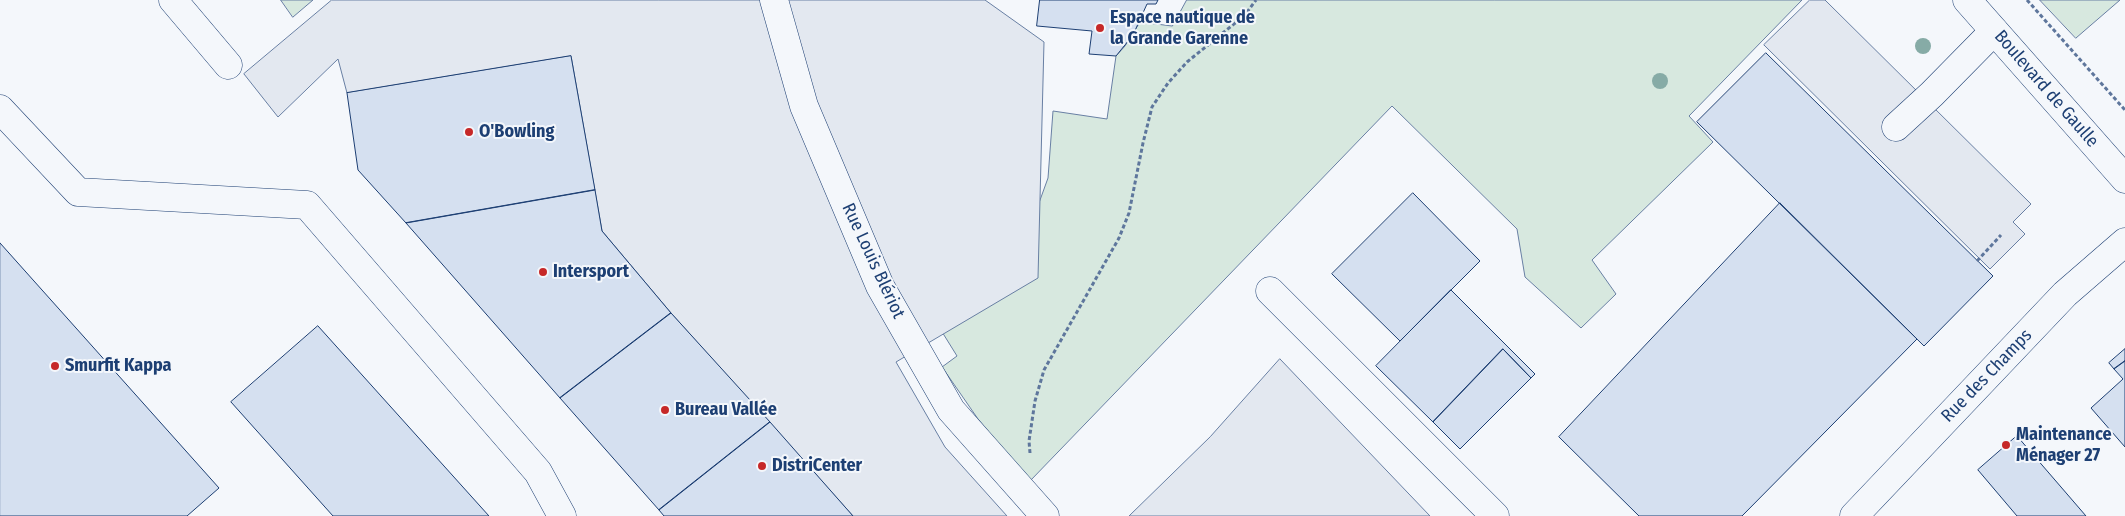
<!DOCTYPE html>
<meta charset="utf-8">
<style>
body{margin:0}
canvas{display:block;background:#f4f7fb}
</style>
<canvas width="2125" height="516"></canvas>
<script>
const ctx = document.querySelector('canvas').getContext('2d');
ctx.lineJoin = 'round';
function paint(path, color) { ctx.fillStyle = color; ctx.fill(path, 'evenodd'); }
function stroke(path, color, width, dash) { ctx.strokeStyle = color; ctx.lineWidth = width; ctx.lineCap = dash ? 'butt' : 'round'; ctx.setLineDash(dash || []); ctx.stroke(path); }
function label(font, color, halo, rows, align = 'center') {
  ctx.font = font + ' "Fira Sans Condensed",sans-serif'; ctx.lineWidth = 4; ctx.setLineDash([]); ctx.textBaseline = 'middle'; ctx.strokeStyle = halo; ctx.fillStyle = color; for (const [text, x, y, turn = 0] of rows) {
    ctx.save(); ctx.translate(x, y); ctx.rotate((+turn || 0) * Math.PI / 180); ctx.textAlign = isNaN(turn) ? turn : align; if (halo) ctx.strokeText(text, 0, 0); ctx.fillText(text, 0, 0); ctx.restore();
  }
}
const green = new Path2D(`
 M281,0H313L293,17Z
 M1187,0H1802L1689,116L1713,142L1592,260L1616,294L1581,328L1525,277L1517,229L1392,106L1030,481L978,419L942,367L957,356L939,327L1027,236L1048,178L1053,111L1107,119L1116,56L1125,46L1140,22L1172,26Z
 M2040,0H2120L2076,38Z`);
const parking = new Path2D(`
 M332,0H985L1044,42L1038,278L896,362L945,447L1007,516H853L671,313L602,231L571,56L347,93L338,59L278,117L244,74Z
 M1810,0H1825L2031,204L2013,222L2025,234L1990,269L1764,45Z
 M1280,359L1430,516H1129L1210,437Z`);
const building = new Path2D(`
 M1040,0H1158L1156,4H1147L1133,35L1116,56L1089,54L1092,31L1037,26Z
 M1766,53L1993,276L1924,346L1697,122Z
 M571,56L595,190L406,223L358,170L347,93Z
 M595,190L602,231L671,313L560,398L406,223Z
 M1413,193L1480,261L1400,341L1332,274Z
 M1780,203L1917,339L1742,516H1639L1559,437Z
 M0,243L219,488L187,516H0Z
 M1451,290L1535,374L1531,378L1503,349L1433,422L1376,366Z
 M671,313L770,422L659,510L560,398Z
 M318,326L489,516H333L231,402Z
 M1503,349L1531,378L1460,449L1433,422Z
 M2125,349V361L2114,369L2109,363Z
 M2125,361V447L2091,408L2123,379L2114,369Z
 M770,422L853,516H664L659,510Z
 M2017,436L2086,516H2017L1978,470Z`);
const path = new Path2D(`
 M2027,0L2125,110
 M1977,261L2001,235
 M1030,453L1029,441L1035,401L1044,370L1119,238L1129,213L1143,143L1152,107L1168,83L1187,62L1245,15L1256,0`);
const minor = new Path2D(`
 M173,0L228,65
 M774,0L804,106L880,286L951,410L1045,516
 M0,109L78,192L307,205L538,472L562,516
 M1896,127L1932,94L1994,31
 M1270,291L1495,516
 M1854,516L2065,294L2125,242`);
const major = new Path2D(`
 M1967,0L2125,179`);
const trees = [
 [1923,46],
 [1660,81]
];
const markers = [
 [1100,28,5,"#c62828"],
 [469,132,5,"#c62828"],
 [543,272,5,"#c62828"],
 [55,366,5,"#c62828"],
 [665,410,5,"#c62828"],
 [2006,445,5,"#c62828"],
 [762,466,5,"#c62828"]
];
const poiNames = [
 ["Espace nautique de",1110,18],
 ["la Grande Garenne",1110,39],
 ["O'Bowling",479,132],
 ["Intersport",553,272],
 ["Smurfit Kappa",65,366],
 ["Bureau Vallée",675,410],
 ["Maintenance",2016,435],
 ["Ménager 27",2016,456],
 ["DistriCenter",772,466]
];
const streetNames = [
 ["Boulevard de Gaulle",2046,89,49],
 ["Rue Louis Blériot",873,261,65],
 ["Rue des Champs",1987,376,-46]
];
paint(green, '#d7e8df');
stroke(green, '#687fa3', 1);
paint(parking, '#e3e8f0');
stroke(parking, '#687fa3', 1);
paint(building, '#d5e0f0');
stroke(building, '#1d3f73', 1);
stroke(minor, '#1d3f73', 29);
stroke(major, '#1d3f73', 29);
stroke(path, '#5e769c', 3, [4, 2.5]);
stroke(minor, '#f4f7fb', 28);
stroke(major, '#f4f7fb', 28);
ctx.fillStyle = '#86aba6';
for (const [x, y] of trees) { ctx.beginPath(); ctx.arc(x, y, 8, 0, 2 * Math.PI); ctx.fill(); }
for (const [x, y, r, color] of markers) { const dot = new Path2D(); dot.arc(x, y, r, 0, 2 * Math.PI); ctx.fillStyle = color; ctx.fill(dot); stroke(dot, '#f4f7fb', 2); }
label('bold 18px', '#1d3f73', '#f4f7fb', poiNames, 'left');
label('18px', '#1d3f73', '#f4f7fb', streetNames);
</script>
